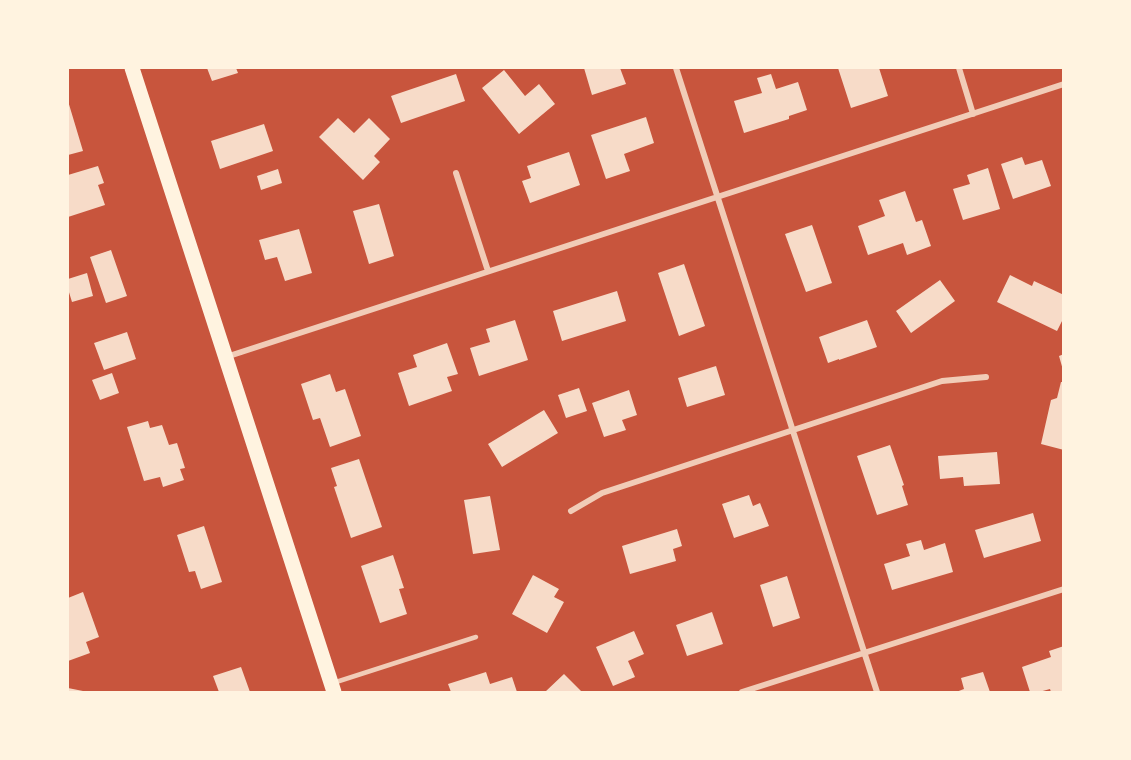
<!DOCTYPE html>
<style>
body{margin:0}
#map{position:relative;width:1131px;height:760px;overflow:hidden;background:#c8553d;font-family:"Roboto Condensed",sans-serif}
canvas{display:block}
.frame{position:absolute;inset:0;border:69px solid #fff3e0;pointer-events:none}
</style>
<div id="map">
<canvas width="1131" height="760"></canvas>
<div class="frame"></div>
</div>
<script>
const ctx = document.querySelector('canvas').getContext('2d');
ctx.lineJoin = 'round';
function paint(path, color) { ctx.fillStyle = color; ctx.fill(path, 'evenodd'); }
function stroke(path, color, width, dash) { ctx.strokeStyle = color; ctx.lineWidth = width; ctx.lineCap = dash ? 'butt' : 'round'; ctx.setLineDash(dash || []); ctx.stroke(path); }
const building = new Path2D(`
 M207,68H236L238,73L212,81Z
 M584,68H620L626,84L592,95Z
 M838,68H879L888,96L851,108Z
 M504,70L525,96L539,84L555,104L519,134L482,88Z
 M456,74L465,101L401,123L391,96Z
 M771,74L776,89L798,82L807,110L789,116V119L744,133L734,101L762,93L757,78Z
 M68,101L83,151L68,155Z
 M646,117L654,143L624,154L630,171L606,179L591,135Z
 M338,118L354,133L369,118L390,139L374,156L380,162L363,180L319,137Z
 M264,124L273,151L220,169L211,141Z
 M569,152L580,185L530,203L522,181L531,178L527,166Z
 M1022,157L1025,165L1042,160L1051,186L1013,199L1001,164Z
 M98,166L104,183L98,185L105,205L68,217V175Z
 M988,168L1000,209L963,220L953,189L970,184L967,175Z
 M278,169L282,183L261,190L257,176Z
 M905,191L916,222L922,220L931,246L907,255L903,243L868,255L858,226L885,216L879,200Z
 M379,204L394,256L369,264L353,211Z
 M812,225L832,283L806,292L785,234Z
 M299,229L312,273L285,281L277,257L265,260L259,240Z
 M111,250L127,296L106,303L90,257Z
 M684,264L705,326L679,336L658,273Z
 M87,273L93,296L72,302L68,289V279Z
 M1010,275L1032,286L1034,281L1064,295V317L1057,331L997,302Z
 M940,280L955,301L911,333L896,311Z
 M617,291L626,321L562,341L553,311Z
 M515,320L528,360L479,376L470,348L490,342L486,329Z
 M867,320L877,347L839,360V359L828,363L819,337Z
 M127,332L136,359L104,370L94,343Z
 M447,343L458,374L447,377L452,391L409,406L398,373L417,367L413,355Z
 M1064,354V370H1063L1059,356Z
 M716,366L725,395L687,407L678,378Z
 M112,373L119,393L100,400L92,380Z
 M330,374L336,392L345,389L361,436L330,447L320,418L313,420L301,384Z
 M1061,382H1064V450L1041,444L1051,400L1057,398Z
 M579,388L587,411L566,418L558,395Z
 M629,390L637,415L622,420L626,430L604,437L592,403Z
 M544,410L558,433L502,467L488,444Z
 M148,421L150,428L162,425L169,445L177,443L185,468L180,469L184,480L163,487L160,477L144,481L127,427Z
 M890,445L904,485L902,486L908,505L877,515L857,456Z
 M997,452L1000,484L964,486L963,477L940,479L938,456Z
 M359,459L382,527L351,538L334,487L337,486L331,468Z
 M749,495L753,506L760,503L769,526L734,538L722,504Z
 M490,496L500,550L473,554L464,500Z
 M1033,513L1041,541L984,558L975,530Z
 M204,526L222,582L201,589L195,571L189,572L177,535Z
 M677,529L682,546L673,549L676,561L630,574L622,546Z
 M921,540L924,550L945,543L953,572L892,590L884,564L910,556L906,544Z
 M393,555L404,588L399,589L407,614L380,623L361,566Z
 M533,575L559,589L554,597L564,602L547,633L512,614Z
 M787,576L800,618L773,627L760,585Z
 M83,592L99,637L86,642L90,653L68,661V598Z
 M712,612L723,644L687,656L676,625Z
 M634,631L644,654L628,661L635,677L613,686L596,647Z
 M1064,646V692H1051L1050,689L1039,692H1030L1022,667L1051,657L1049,651Z
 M241,667L250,692H219L213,676Z
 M486,672L490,684L512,677L517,692H451L448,684Z
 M983,672L990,692H956L964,689L961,678Z
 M564,674L582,692H545Z
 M68,688L83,691V692H68Z`);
const service = new Path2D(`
 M333,683L476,637`);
const minor = new Path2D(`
 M676,68L877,692
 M959,68L973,114
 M456,173L488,271
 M226,357L1064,84
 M571,511L602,493L942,381L986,377
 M742,692L1064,589`);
const primary = new Path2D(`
 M132,68L334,692`);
paint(building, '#f7dbc8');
stroke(service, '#f1ccb7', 4.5);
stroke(minor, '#f1ccb7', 6);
stroke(primary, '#fff3e0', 15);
</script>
